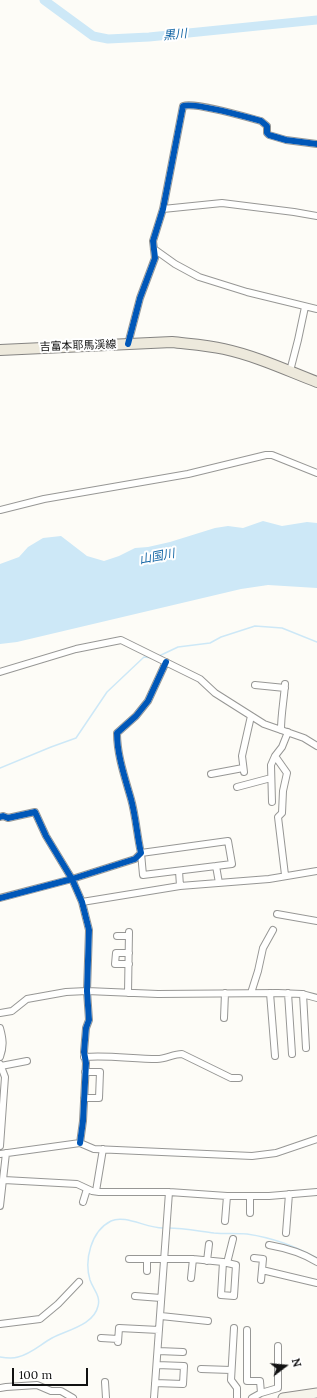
<!DOCTYPE html>
<meta charset="utf-8">
<style>
body{margin:0}
#map{position:relative;width:317px;height:1398px;overflow:hidden;background:#fdfcf7;font-family:Lora,serif}
canvas{display:block}
.north{position:absolute;left:265px;top:1346px;width:40px;height:40px;-webkit-text-stroke:3px #fff;paint-order:stroke;rotate:74deg;font-size:11px;font-weight:700;line-height:16px;text-align:center;color:#111}
.north::after{content:'';display:block;margin:auto;width:14px;height:18px;background:#111;clip-path:polygon(50% 0,100% 100%,50% 72%,0 100%)}
.scale{position:absolute;left:12px;top:1368px;width:76px;height:18px;box-sizing:border-box;border:2px solid #111;border-top:0;padding-left:5px;font-size:12px;line-height:14px;white-space:nowrap;color:#111;-webkit-text-stroke:3px #fff;paint-order:stroke}
</style>
<div id="map">
<canvas width="317" height="1398"></canvas>
<div class="north">N</div>
<div class="scale">100 m</div>
</div>
<script>
const ctx = document.querySelector('canvas').getContext('2d');
ctx.lineJoin = 'round';
function paint(path, color) { ctx.fillStyle = color; ctx.fill(path, 'evenodd'); }
function stroke(path, color, width, dash) { ctx.strokeStyle = color; ctx.lineWidth = width; ctx.lineCap = dash ? 'butt' : 'round'; ctx.setLineDash(dash || []); ctx.stroke(path); }
function label(font, color, halo, rows, align = 'center') {
  ctx.font = font + ' Lora,"Noto Sans JP",serif'; ctx.lineWidth = 4; ctx.setLineDash([]); ctx.textBaseline = 'middle'; ctx.strokeStyle = halo; ctx.fillStyle = color; for (const [text, x, y, turn = 0] of rows) {
    ctx.save(); ctx.translate(x, y); ctx.rotate((+turn || 0) * Math.PI / 180); ctx.textAlign = isNaN(turn) ? turn : align; if (halo) ctx.strokeText(text, 0, 0); ctx.fillText(text, 0, 0); ctx.restore();
  }
}
const water = new Path2D(`
 M263,521L282,526L307,522L317,523V529L310,532L317,535V588L268,585L241,589L17,642L0,644V564L19,557L28,547L43,538L61,536L87,556L104,561L119,556L135,548L148,547L170,542L215,528L228,526L243,528Z`);
const stream = new Path2D(`
 M159,656L178,647L210,643L221,637L255,626L282,628L317,642
 M0,768L51,747L76,738L107,692L144,657L152,658
 M168,1228C183,1228 198,1231 214,1233C225,1234 236,1233 247,1234C274,1238 294,1246 317,1258
 M0,1357C6,1358 12,1359 18,1357C31,1354 41,1344 52,1338C67,1330 94,1325 98,1306C101,1296 93,1289 90,1280C84,1260 91,1231 111,1221C125,1214 148,1229 164,1228`);
const river = new Path2D(`
 M44,0L93,36L108,39L149,37L317,20
 M301,531H317`);
const street = new Path2D(`
 M163,209L222,203L294,212L317,216
 M154,249L175,264L199,277L247,292L317,309
 M128,344L140,298L155,258L153,241L163,209L183,106C196,102 246,117 261,121L267,126V133L269,135L286,140L317,144
 M290,371L298,340L305,307
 M0,510L44,499L188,474L266,455H272L317,473
 M0,672L76,649L121,640L200,679L215,693L264,724L304,738L317,746
 M255,685L285,688
 M281,730C281,714 284,700 285,684
 M244,772L242,756L251,716
 M211,774L243,768
 M237,787L271,778
 M272,802L271,765L275,756
 M0,817L3,816L8,818L35,812L46,836L72,879L82,902L89,930L87,991L89,1020L86,1028L84,1052L86,1063L83,1121L80,1143
 M216,866L143,875L141,853L228,841L232,864L216,866L219,883
 M179,871L180,886
 M285,875L278,817L282,813L283,791L287,773L275,756L282,747L288,732
 M0,898L72,879L135,859L141,853C137,836 136,817 131,799C125,778 117,755 117,733L136,716L148,701L166,662
 M82,902L180,886L269,879L317,871
 M277,914L317,921
 M117,936H129
 M129,964H115L116,953H129
 M128,993L129,932
 M251,993L258,971L263,948L273,930
 M270,993L275,1056
 M288,993L292,1054
 M303,994L306,1048
 M0,1013L12,1011L27,999L66,992L87,991L158,994L278,993L302,994L317,998
 M224,1018L225,993
 M0,1028C3,1039 4,1046 0,1057
 M84,1057C109,1055 133,1059 157,1059C166,1059 173,1054 182,1054L231,1078H239
 M0,1064L5,1077L0,1146
 M1,1066L27,1061
 M84,1098H99L100,1072H85
 M0,1154L80,1143L94,1149L252,1156L276,1153L317,1139
 M4,1180L77,1184L92,1191L99,1192H169L227,1196H269L317,1192
 M96,1191L103,1149
 M250,1196V1213
 M83,1202L87,1189
 M0,1206L6,1153
 M225,1221L227,1196
 M286,1233L289,1194
 M269,1245C286,1248 303,1253 317,1262
 M254,1258L263,1259L261,1280
 M129,1259H193L223,1262L236,1265L234,1296L221,1295L223,1262
 M207,1261L209,1244
 M227,1263L233,1239
 M262,1270L317,1283
 M147,1271V1259
 M191,1278L193,1259
 M135,1296L161,1298
 M161,1316L208,1321
 M0,1324L40,1319L58,1304L79,1282
 M234,1328L231,1380L237,1388V1398
 M247,1330V1381H260L261,1393L252,1398
 M101,1338L118,1339
 M118,1342L119,1328L159,1330
 M158,1351L183,1352
 M201,1369L231,1370
 M105,1382L106,1398
 M155,1383L183,1384L184,1366L157,1365
 M0,1388L6,1387L37,1385L51,1391H61L73,1398
 M261,1393L278,1388V1346
 M154,1398L169,1192`);
const secondary = new Path2D(`
 M283,1398L317,1393`);
const primary = new Path2D(`
 M0,350L172,342C189,344 207,345 224,349C256,356 286,370 317,382`);
const cycleway = new Path2D(`
 M128,344L140,298L155,258L153,241L163,209L183,106C196,102 246,117 261,121L267,126V133L269,135L286,140L317,144
 M0,817L3,816L8,818L35,812L46,836L72,879L82,902L89,930L87,991L89,1020L86,1028L84,1052L86,1063L83,1121L80,1143
 M0,898L72,879L135,859L141,853C137,836 136,817 131,799C125,778 117,755 117,733L136,716L148,701L166,662`);
const streetNames = [
 ["吉富本耶馬渓線",78,346,-2]
];
const waterNames = [
 ["黒川",175,35,-6],
 ["山国川",157,557,-11]
];
paint(water, '#cde8f7');
stroke(stream, '#cde8f7', 1.5);
stroke(river, '#cde8f7', 9);
stroke(street, '#979795', 8);
stroke(secondary, '#8e8d8b', 11);
stroke(primary, '#858482', 12);
stroke(street, '#fffffe', 6);
stroke(secondary, '#f6f4eb', 9);
stroke(primary, '#ede9dc', 10);
stroke(cycleway, '#0057b8', 6);
label('11px', '#111', '#fff', streetNames);
label('italic 12px', '#1768a6', '#fff', waterNames);
</script>
